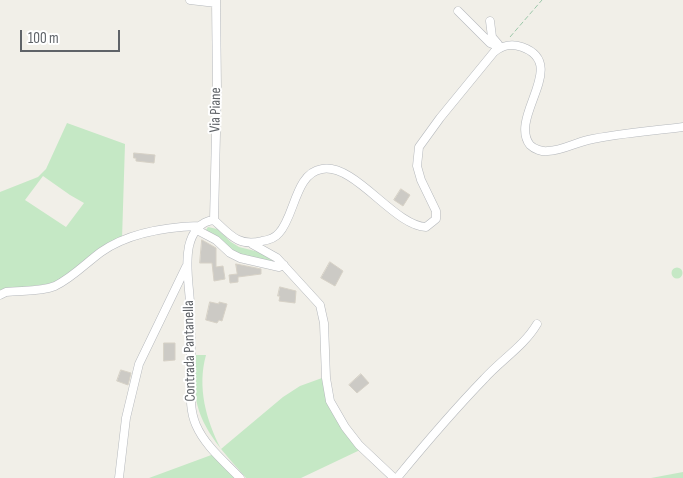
<!DOCTYPE html>
<style>
body{margin:0}
#map{position:relative;width:683px;height:478px;overflow:hidden;background:#f1efe8;font-family:"Sofia Sans Condensed",sans-serif}
canvas{display:block}
.scale{position:absolute;left:20px;top:30px;width:100px;height:22px;box-sizing:border-box;border:2px solid #5f6368;border-top:0;padding-left:6px;font-size:15px;line-height:18px;white-space:nowrap;color:#5f6368;-webkit-text-stroke:4px #fff;paint-order:stroke}
</style>
<div id="map">
<canvas width="683" height="478"></canvas>
<div class="scale">100 m</div>
</div>
<script>
const ctx = document.querySelector('canvas').getContext('2d');
ctx.lineJoin = 'round';
function paint(path, color) { ctx.fillStyle = color; ctx.fill(path, 'evenodd'); }
function stroke(path, color, width, dash) { ctx.strokeStyle = color; ctx.lineWidth = width; ctx.lineCap = dash ? 'butt' : 'round'; ctx.setLineDash(dash || []); ctx.stroke(path); }
function label(font, color, halo, rows, align = 'center') {
  ctx.font = font + ' "Sofia Sans Condensed",sans-serif'; ctx.lineWidth = 4; ctx.setLineDash([]); ctx.textBaseline = 'middle'; ctx.strokeStyle = halo; ctx.fillStyle = color; for (const [text, x, y, turn = 0] of rows) {
    ctx.save(); ctx.translate(x, y); ctx.rotate((+turn || 0) * Math.PI / 180); ctx.textAlign = isNaN(turn) ? turn : align; if (halo) ctx.strokeText(text, 0, 0); ctx.fillText(text, 0, 0); ctx.restore();
  }
}
const green = new Path2D(`
 M67,123L125,144L122,239L55,282C37,288 18,284 0,293V192L38,177L46,169ZM43,176L70,195L84,203L66,227L25,200Z
 M208,227L217,229L231,242L239,247L259,252L273,261L272,264L232,252L206,230Z
 M671.5 273a5.5 5.5 0 1 1 11 0a5.5 5.5 0 1 1-11 0Z
 M195,355H206C197,387 206,420 221,449L283,397L300,386L322,378C327,408 343,426 360,450L301,478H246C226,454 202,432 196,399C194,385 195,370 195,355Z
 M214,454L237,478H149Z
 M683,472V478H651Z`);
const building = new Path2D(`
 M134,153L155,155L154,163L136,161V158H134Z
 M401,189L410,195L403,206L394,200Z
 M202,240L216,248V267L223,266L225,279L214,281L212,263H200Z
 M330,262L343,271L335,286L321,278Z
 M236,264L261,269V274L238,277V282L230,283L229,275L237,274Z
 M280,287L296,291L295,303L279,301L280,296H278Z
 M210,302L219,304V302L227,304L222,321L219,320L217,323L206,320Z
 M164,343H175V360L164,361Z
 M121,370L131,373L128,385L117,381Z
 M361,374L369,383L357,393L349,385Z`);
const path = new Path2D(`
 M510,37L542,0`);
const minor = new Path2D(`
 M190,0L216,3
 M458,11L490,43L500,47
 M490,21L492,37L498,44
 M214,220C230,235 239,247 262,241C269,240 275,238 279,233C295,216 295,173 322,169C355,163 394,226 426,227L436,219V211L421,180L417,166L419,147L440,118L494,52C503,45 511,43 522,47C570,64 508,117 530,145C534,149 542,152 548,151C561,151 575,143 588,140C619,133 652,131 683,127
 M214,220C200,221 192,233 189,246C185,265 189,284 190,303C191,327 191,352 191,376C191,392 189,409 196,425C205,446 225,462 240,478
 M214,220L217,89L216,0
 M197,230L216,240L230,253L240,258L279,267L284,265
 M252,244L277,258L320,305L324,323L326,378L330,401L345,427L359,445L394,478
 M0,295L6,292C21,290 40,292 55,286C72,278 86,263 101,252C128,233 167,227 199,226
 M119,478L126,418L139,364L186,267
 M397,478C425,444 453,411 484,379C501,360 524,346 537,324`);
const streetNames = [
 ["Via Piane",216,110,-89],
 ["Contrada Pantanella",190,351,-91]
];
paint(green, '#c5e8c5');
paint(building, '#cccac5');
stroke(building, '#d6d1c6', 1);
stroke(minor, '#b5b8bc', 9);
stroke(path, '#9cc7a9', 1, [5, 2.5]);
stroke(minor, '#fff', 8);
label('15px', '#5f6368', '#fff', streetNames);
</script>
